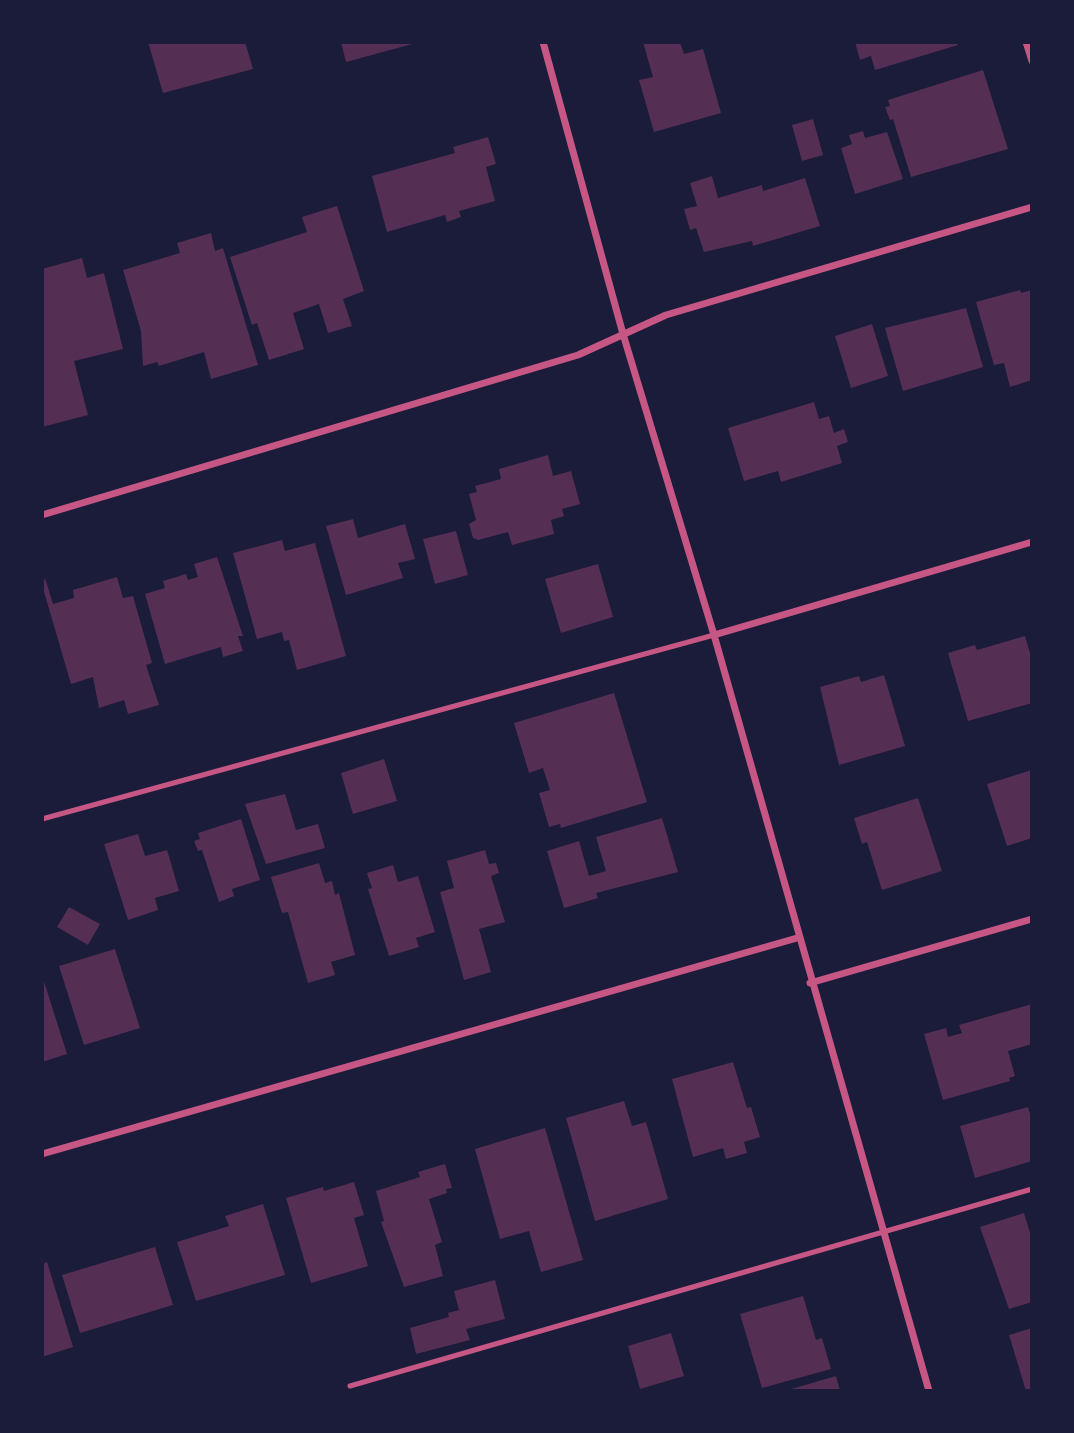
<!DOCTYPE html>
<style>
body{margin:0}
#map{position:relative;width:1074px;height:1433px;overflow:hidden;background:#1b1b3a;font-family:"PT Sans",sans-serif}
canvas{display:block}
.frame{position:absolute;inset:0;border:44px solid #1b1b3a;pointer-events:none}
</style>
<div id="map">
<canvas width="1074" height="1433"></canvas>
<div class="frame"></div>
</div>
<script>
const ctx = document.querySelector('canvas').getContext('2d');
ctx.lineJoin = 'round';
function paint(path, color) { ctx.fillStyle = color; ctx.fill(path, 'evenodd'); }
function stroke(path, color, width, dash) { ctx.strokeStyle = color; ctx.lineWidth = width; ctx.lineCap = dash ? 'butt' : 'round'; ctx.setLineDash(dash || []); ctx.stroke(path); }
const building = new Path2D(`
 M148,42H245L253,69L163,93Z
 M341,42H416V43L346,62Z
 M643,42H680L684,54L703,49L721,113L654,132L639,80L653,77Z
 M855,42H957L958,45L875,70L871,56L860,60Z
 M983,70L1008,149L911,177L893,119L890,120L885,107L890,106L888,100Z
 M813,119L823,155L802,161L792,125Z
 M863,131L865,138L887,132L903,179L855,194L841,148L852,144L849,135Z
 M488,137L496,164L486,167L495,201L459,211L461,217L447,222L445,215L387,232L372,176L455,153L453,147Z
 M712,176L718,198L762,185L763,191L805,178L820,226L753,246L752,241L704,252L696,228L690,230L684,209L697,206L690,183Z
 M337,206L364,291L343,299L352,326L328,333L319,304L293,313L304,349L269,360L257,323L252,325L230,257L307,232L302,217Z
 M211,233L215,251L223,248L258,365L211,379L204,352L159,366L157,362L143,366L141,331L123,270L180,253L177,243Z
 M82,258L87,278L104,273L123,349L74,361L88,415L42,427V269Z
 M1020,290L1021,293L1032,290V380L1010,387L1004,363L994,365L976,302Z
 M966,308L983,367L903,391L885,328Z
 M872,324L888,376L851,388L835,336Z
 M814,402L819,419L829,416L834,433L844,429L848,442L837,446L842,463L781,482L778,471L744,481L728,428Z
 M548,455L553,476L571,471L580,504L562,509L564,516L551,520L554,534L512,545L508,532L478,540L473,538L469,524L476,520L469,494L477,492L475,486L501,479L499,469Z
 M353,519L358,538L405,524L415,559L398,563L403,578L346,595L326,526Z
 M456,531L468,575L435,584L423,539Z
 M282,540L285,551L315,543L346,656L297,670L289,640L284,641L282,632L257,639L233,553Z
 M217,557L243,636H238L243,651L223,657L221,647L165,664L145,594L165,588L163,581L186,574L188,580L198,577L194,564Z
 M598,564L613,617L561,633L545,579Z
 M117,577L123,598L133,596L152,663L146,665L159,705L128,714L124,700L99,708L93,677L71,684L42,585L45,578L53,604L74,598L73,590Z
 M1025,636L1032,660V703L968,721L948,653L975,645L977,650Z
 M884,675L905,746L839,765L820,687L859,676L861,682Z
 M614,693L647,802L561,828L560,824L549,827L539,793L550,790L543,768L529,773L514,723Z
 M384,759L397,801L353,814L341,773Z
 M1032,770V838L1007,846L987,784Z
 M285,794L296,830L318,824L325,848L266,864L245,804Z
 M918,798L942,871L882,890L867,842L862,844L854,818Z
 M662,818L678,872L596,893L598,898L564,908L547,851L579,841L589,876L606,871L596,837Z
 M241,819L260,880L232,889L234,896L219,902L202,850L198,851L194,841L200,839L198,833Z
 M138,834L145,856L167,850L179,891L155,898L158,910L128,920L104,844Z
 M485,850L489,864L496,863L499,873L491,876L505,922L479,929L491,972L464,980L440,892L454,888L447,861Z
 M319,863L325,883L332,881L335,895L339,893L355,955L331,962L335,975L308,983L288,912L282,913L271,877Z
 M393,865L398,882L418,876L435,932L416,938L419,947L389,956L368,889L372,888L367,873Z
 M69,907L100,924L88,945L57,927Z
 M115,949L140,1028L84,1045L59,966Z
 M42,975L67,1054L42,1062Z
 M1032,1004V1044L1008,1051L1015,1076L1009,1078L1010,1081L943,1100L924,1034L946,1028L948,1037L962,1033L959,1025Z
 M733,1062L747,1108L751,1107L760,1137L744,1142L747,1153L726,1159L723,1148L693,1157L672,1079Z
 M624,1101L632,1126L646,1122L668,1199L595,1221L566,1118Z
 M1028,1107L1032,1121V1161L975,1178L960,1126Z
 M545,1128L583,1260L541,1272L529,1231L500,1239L475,1149Z
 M445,1164L452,1188L446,1189L447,1193L429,1199L442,1242L435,1245L443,1276L404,1287L381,1222L384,1221L376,1191L420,1177L418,1172Z
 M354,1182L364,1215L354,1218L368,1266L311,1283L286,1198L323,1187L324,1191Z
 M263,1204L285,1275L196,1301L177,1242L229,1226L225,1216Z
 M1024,1213L1032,1239V1302L1009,1309L980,1227Z
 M155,1247L173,1305L80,1333L62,1275Z
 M47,1262L73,1347L42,1357V1264Z
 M495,1280L505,1319L466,1329L470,1340L416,1354L410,1328L449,1317L448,1313L459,1310L454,1291Z
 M803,1296L816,1340L822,1338L831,1369L762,1388L740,1314Z
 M1032,1328V1391H1026L1009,1335Z
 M671,1333L684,1376L640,1389L628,1346Z
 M836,1376L840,1391H788V1390Z`);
const service = new Path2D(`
 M42,819L714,635
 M350,1386L1032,1189`);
const minor = new Path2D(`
 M543,42L623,334L714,635L929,1391
 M1026,42L1032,61
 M42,515L578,355L666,315L1032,207
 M714,635L1032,542
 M810,983L1032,919
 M42,1154L797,938`);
paint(building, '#542f53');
stroke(service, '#c65784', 5);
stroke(minor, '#c65784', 7);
</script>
